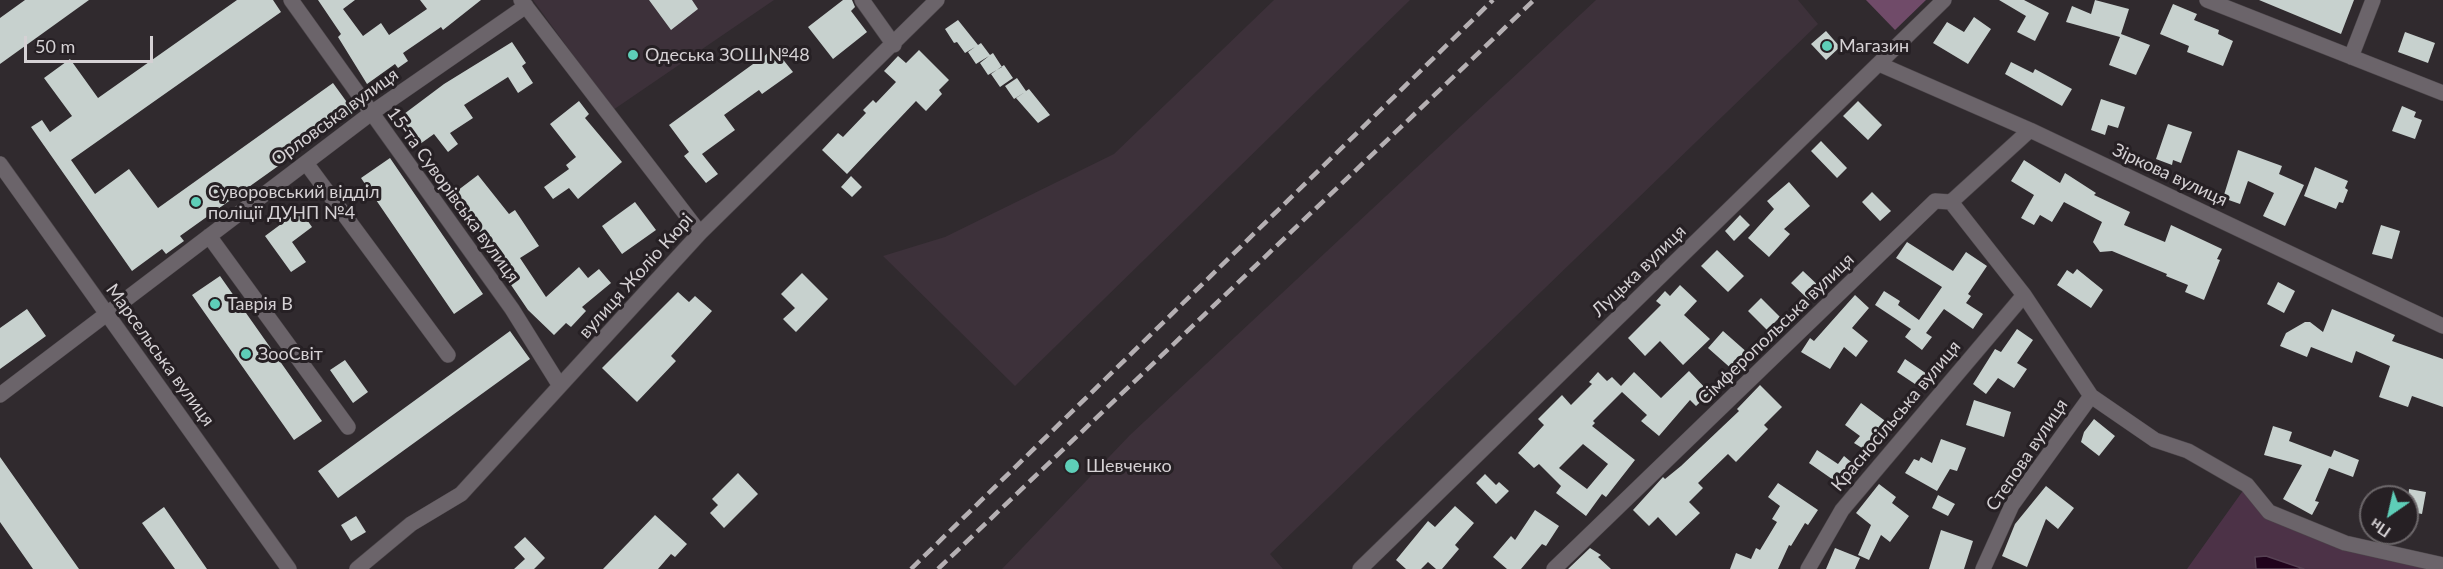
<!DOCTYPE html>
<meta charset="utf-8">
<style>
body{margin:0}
#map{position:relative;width:2443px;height:569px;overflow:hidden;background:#302a2e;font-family:Lato,sans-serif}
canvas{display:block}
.north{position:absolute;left:2359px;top:485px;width:60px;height:60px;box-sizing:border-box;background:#262024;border:2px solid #6c676a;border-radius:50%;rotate:214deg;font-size:16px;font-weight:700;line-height:24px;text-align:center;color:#d5d1d4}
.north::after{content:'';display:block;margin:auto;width:21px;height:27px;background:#5eceb8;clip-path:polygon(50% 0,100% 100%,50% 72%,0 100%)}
.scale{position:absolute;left:24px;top:36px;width:129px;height:27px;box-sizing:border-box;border:3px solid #d5d1d4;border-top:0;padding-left:8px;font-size:18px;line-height:21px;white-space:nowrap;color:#d5d1d4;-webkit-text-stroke:4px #262024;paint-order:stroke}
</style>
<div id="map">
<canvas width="2443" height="569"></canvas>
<div class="north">Пн</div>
<div class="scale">50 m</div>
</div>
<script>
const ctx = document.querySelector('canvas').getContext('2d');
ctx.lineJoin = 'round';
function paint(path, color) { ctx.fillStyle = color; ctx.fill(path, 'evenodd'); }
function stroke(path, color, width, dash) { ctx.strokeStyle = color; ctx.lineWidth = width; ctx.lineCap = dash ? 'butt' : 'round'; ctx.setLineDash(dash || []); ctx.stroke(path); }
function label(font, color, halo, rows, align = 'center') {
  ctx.font = font + ' Lato,sans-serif'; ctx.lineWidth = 6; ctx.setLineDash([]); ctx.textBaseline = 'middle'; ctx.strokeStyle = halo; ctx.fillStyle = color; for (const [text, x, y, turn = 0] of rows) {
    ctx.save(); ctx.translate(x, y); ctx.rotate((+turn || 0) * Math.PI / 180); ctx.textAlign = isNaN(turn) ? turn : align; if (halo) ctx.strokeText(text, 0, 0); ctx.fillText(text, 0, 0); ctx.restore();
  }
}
const built = new Path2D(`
 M533,0H774L613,110Z
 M1274,0H1410L1015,386L883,256L945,237L1114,154Z
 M1596,0H1798L1818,24L1270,554L1283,569H1002L1130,435Z`);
const green = new Path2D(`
 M2247,485L2269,512L2443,569H2187Z`);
const forest = new Path2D(`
 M1866,0H1926L1895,30Z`);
const water = new Path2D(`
 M2266,556L2304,569H2256L2255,557Z`);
const building = new Path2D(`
 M25,0H89L0,64V18Z
 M237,0H273L281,12L71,160L95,194L129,169L158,208L333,83L354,112L180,236L184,241L166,254L162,249L132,271L31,127L42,120L50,132L72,116L44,78L70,59L98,98Z
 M318,0H355L343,9L363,36L381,23L389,35L427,9L420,0H481L443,30L441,27L403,53L408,61L398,68L395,64L367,84L338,37L341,34Z
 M649,0H692L698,9L671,30Z
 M843,0H852L855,7L851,11L867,32L833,59L808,27Z
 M1999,0H2024L2049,13L2035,41L2017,32L2026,16Z
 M2095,0L2129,9L2121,34L2150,45L2136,75L2109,65L2120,37L2066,22L2072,6L2091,14Z
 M2259,0H2354L2341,34Z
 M2173,4L2197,14L2194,20L2219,30L2218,34L2233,41L2223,66L2187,52L2189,46L2160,34Z
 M1974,17L1991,29L1968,64L1933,43L1947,22L1964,32Z
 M958,20L978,45L981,43L990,55L993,53L1002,67L988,75L980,63L989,56L976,64L968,52L975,47L965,53L957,42L954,43L945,29Z
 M1826,31L1840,47L1826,60L1811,44Z
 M2405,32L2435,43L2428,63L2398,52Z
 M512,42L526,63L522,66L533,83L518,93L508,77L464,105L473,118L450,133L458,144L448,152L434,134L420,144L400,117L444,84Z
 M919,50L949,80L939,90L942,94L926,111L916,101L847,174L822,150L838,133L843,137L866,113L863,110L873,100L876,103L896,82L884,71L898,56L906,63Z
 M771,51L774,54L777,52L793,72L762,94L759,90L724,115L735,130L702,154L718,174L706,183L684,156L689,152L669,125Z
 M2011,62L2033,73L2035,69L2072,89L2062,106L2005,74Z
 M1004,65L1013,78L1000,87L991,74Z
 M1017,78L1026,91L1029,89L1050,115L1038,123L1016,98L1025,92L1014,99L1005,86Z
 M2101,99L2125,107L2118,128L2108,125L2105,135L2091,130Z
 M579,101L589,114L585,118L622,162L578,199L569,188L553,199L544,187L569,169L566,165L576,157L550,124Z
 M1858,101L1882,125L1868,140L1843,116Z
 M2402,106L2416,112L2414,117L2422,120L2415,139L2392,131Z
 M2168,124L2192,132L2181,163L2173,160L2172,165L2156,159Z
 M1821,141L1847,168L1837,178L1811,151Z
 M2238,150L2282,166L2279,174L2304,185L2285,226L2263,216L2274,193L2248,181L2240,204L2223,198Z
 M390,158L483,294L454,314L361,178Z
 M2024,160L2060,183L2065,173L2096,193L2094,195L2130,212L2124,225L2165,242L2171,225L2222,249L2217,259L2220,260L2204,300L2185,292L2188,285L2166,276L2167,274L2112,251L2100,252L2093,242L2102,222L2064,202L2052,222L2040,215L2034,225L2021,218L2034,195L2011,181Z
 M2315,167L2348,181L2345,188L2348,190L2343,203L2339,202L2336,209L2304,196Z
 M478,175L509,214L515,210L539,246L520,258L546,297L579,267L588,278L599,269L611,283L582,307L586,311L571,327L566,323L554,335L528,310L507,279L511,276L453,194Z
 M851,176L862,187L852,197L841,187Z
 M1789,182L1810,206L1784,229L1790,234L1769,257L1748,238L1774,209L1767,201Z
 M1872,192L1891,211L1880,221L1862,202Z
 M635,202L656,230L622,254L602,226Z
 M300,210L312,227L292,242L306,262L291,272L265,236Z
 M1740,215L1750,225L1734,241L1725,231Z
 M2381,225L2400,231L2392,259L2372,254Z
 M1907,242L1953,271L1966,252L1987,266L1968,294L1971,296L1966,303L1983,314L1973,329L1944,309L1926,333L1932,337L1922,350L1905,337L1911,329L1875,305L1884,291L1900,301L1898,305L1919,320L1942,287L1896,258Z
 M1717,250L1744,276L1728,292L1701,266Z
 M2077,269L2103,290L2091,308L2057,285L2067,270L2073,274Z
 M1803,271L1821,288L1809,300L1791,283Z
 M802,273L828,299L796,332L783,319L795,308L781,294Z
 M220,276L322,421L294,440L192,295Z
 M2278,282L2295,291L2284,313L2267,304Z
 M1680,285L1697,301L1684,315L1710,339L1683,365L1660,341L1645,356L1628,338L1661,305L1656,301L1665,291L1670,296Z
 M678,292L689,302L695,296L712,311L671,356L676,361L637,402L602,368Z
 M1855,295L1869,308L1852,328L1868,341L1856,357L1844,347L1830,369L1801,352L1810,338L1814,341Z
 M1761,298L1780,317L1767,330L1748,311Z
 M27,309L46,336L0,369V328Z
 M2332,309L2395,335L2392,341L2443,359V407L2412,396L2408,407L2379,397L2390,366L2356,351L2352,363L2311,347L2307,357L2280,346L2286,333L2305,322H2310L2323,332Z
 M2017,329L2033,340L2017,363L2027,369L2014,388L1998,378L1986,394L1973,384L1995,349L2001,352Z
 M510,331L530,359L338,498L318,471Z
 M1723,331L1749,354L1734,371L1708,348Z
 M1905,359L1927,374L1918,386L1897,372Z
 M345,360L368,392L353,403L330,370Z
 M1689,371L1710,393L1696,406L1690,400L1659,436L1641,421L1647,415L1622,392L1593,421L1595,423L1592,426L1635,460L1606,497L1602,494L1586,516L1556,493L1561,486L1539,464L1534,468L1518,453L1544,425L1538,419L1562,395L1571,405L1592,384L1589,382L1598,372L1607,381L1612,377L1621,386L1634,372L1661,398ZM1583,444L1608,464L1587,489L1559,468Z
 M1760,385L1782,407L1764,425L1768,429L1736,462L1728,454L1698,483L1703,488L1689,502L1700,513L1676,536L1658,517L1649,526L1633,510L1663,477L1665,479L1681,466L1739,411L1737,409Z
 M1974,400L2011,412L2004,437L1966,425Z
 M1861,403L1892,426L1870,453L1854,443L1860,436L1845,425Z
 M2094,419L2115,436L2099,456L2081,442L2084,432Z
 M2273,426L2292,432L2289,441L2331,457L2334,450L2359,460L2353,477L2329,468L2315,501L2319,502L2312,515L2283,499L2302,465L2264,455Z
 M1941,439L1966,448L1957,471L1950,469L1937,491L1905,473L1914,459L1919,461L1921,457L1932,463Z
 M1817,450L1838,464L1844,456L1856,466L1842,486L1809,463Z
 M0,457L79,569H33L0,522Z
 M738,473L758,494L724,528L710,513L718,505L712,499Z
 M1485,474L1496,485L1499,482L1509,491L1496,504L1476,483Z
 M1778,483L1818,510L1808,525L1805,523L1791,546L1789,545L1778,569H1730L1736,553L1751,559L1756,548L1760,550L1777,522L1772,519L1780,506L1768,497Z
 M1879,484L1896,497L1892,503L1909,516L1890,542L1881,535L1869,560L1858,555L1871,525L1856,513Z
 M2046,486L2074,508L2058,529L2046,519L2027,567L2002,556L2015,524Z
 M2409,489L2426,492L2422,514L2407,511Z
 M1938,495L1955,504L1948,516L1932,508Z
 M1455,506L1474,523L1455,545L1459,549L1442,569H1436L1428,562L1421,569H1406L1396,560L1428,521L1435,527Z
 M164,507L207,569H175L142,523Z
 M1535,510L1559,526L1546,546L1542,544L1521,569H1507L1493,557L1511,536L1515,540Z
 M655,515L687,544L675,557L671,554L658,569H603Z
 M356,516L366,532L351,541L341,525Z
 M1941,530L1973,541L1964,569H1929Z
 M525,537L545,558L534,569H514L525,559L514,547Z
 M1590,548L1601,555L1598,557L1611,569H1568Z
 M1835,548L1860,558L1855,569H1826Z`);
const minor = new Path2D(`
 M291,0L512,309L560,386
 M521,0L700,233
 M862,0L894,45
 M2207,0L2443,93
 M2351,57L2373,0
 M1879,64L2030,130L2443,326
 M306,163L448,355
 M0,164L289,569
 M1951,202L2024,295L2091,396L2155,440L2188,451L2247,485L2269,512L2345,543L2443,565
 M209,236L348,427
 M0,395L370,114L526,6
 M357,569L411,524L461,494L700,233L937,0
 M1360,569L1944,0
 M1554,569L1935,201L1951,202L2030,130
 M1808,569L1842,510L2024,295
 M1983,569L2012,505L2091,396`);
const rail = new Path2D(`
 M911,569L1493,0
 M938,569L1534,0`);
const markers = [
 [1827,46,6,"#5eceb8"],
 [633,55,6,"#5eceb8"],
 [196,202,6,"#5eceb8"],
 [215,304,6,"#5eceb8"],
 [246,354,6,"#5eceb8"],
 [1072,466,8,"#5eceb8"]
];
const poiNames = [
 ["Магазин",1839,46],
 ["Одеська ЗОШ №48",645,55],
 ["Суворовський відділ",208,192],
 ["поліції ДУНП №4",208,213],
 ["Таврія В",227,304],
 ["ЗооСвіт",258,354],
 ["Шевченко",1086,466]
];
const streetNames = [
 ["Орловська вулиця",335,117,-36],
 ["Зіркова вулиця",2170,175,25],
 ["15-та Суворівська вулиця",453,195,54],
 ["Луцька вулиця",1639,271,-44],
 ["вулиця Жоліо Кюрі",636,276,-48],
 ["Сімферопольська вулиця",1776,329,-44],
 ["Марсельська вулиця",160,355,54],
 ["Красносільська вулиця",1896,416,-50],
 ["Степова вулиця",2027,455,-56]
];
paint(built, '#3d313a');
paint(green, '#4c3247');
paint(forest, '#704b69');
paint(water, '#20031c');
stroke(water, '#564153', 1.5);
paint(building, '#c7d1ce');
stroke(minor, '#4d474b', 16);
stroke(minor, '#6b646a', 15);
stroke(rail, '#b5b0b3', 4.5, [12, 6]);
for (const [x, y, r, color] of markers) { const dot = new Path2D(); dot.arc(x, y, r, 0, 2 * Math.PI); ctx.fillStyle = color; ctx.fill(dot); stroke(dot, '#262024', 2); }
label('18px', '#d5d1d4', '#262024', poiNames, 'left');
label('18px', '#d5d1d4', '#262024', streetNames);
</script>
